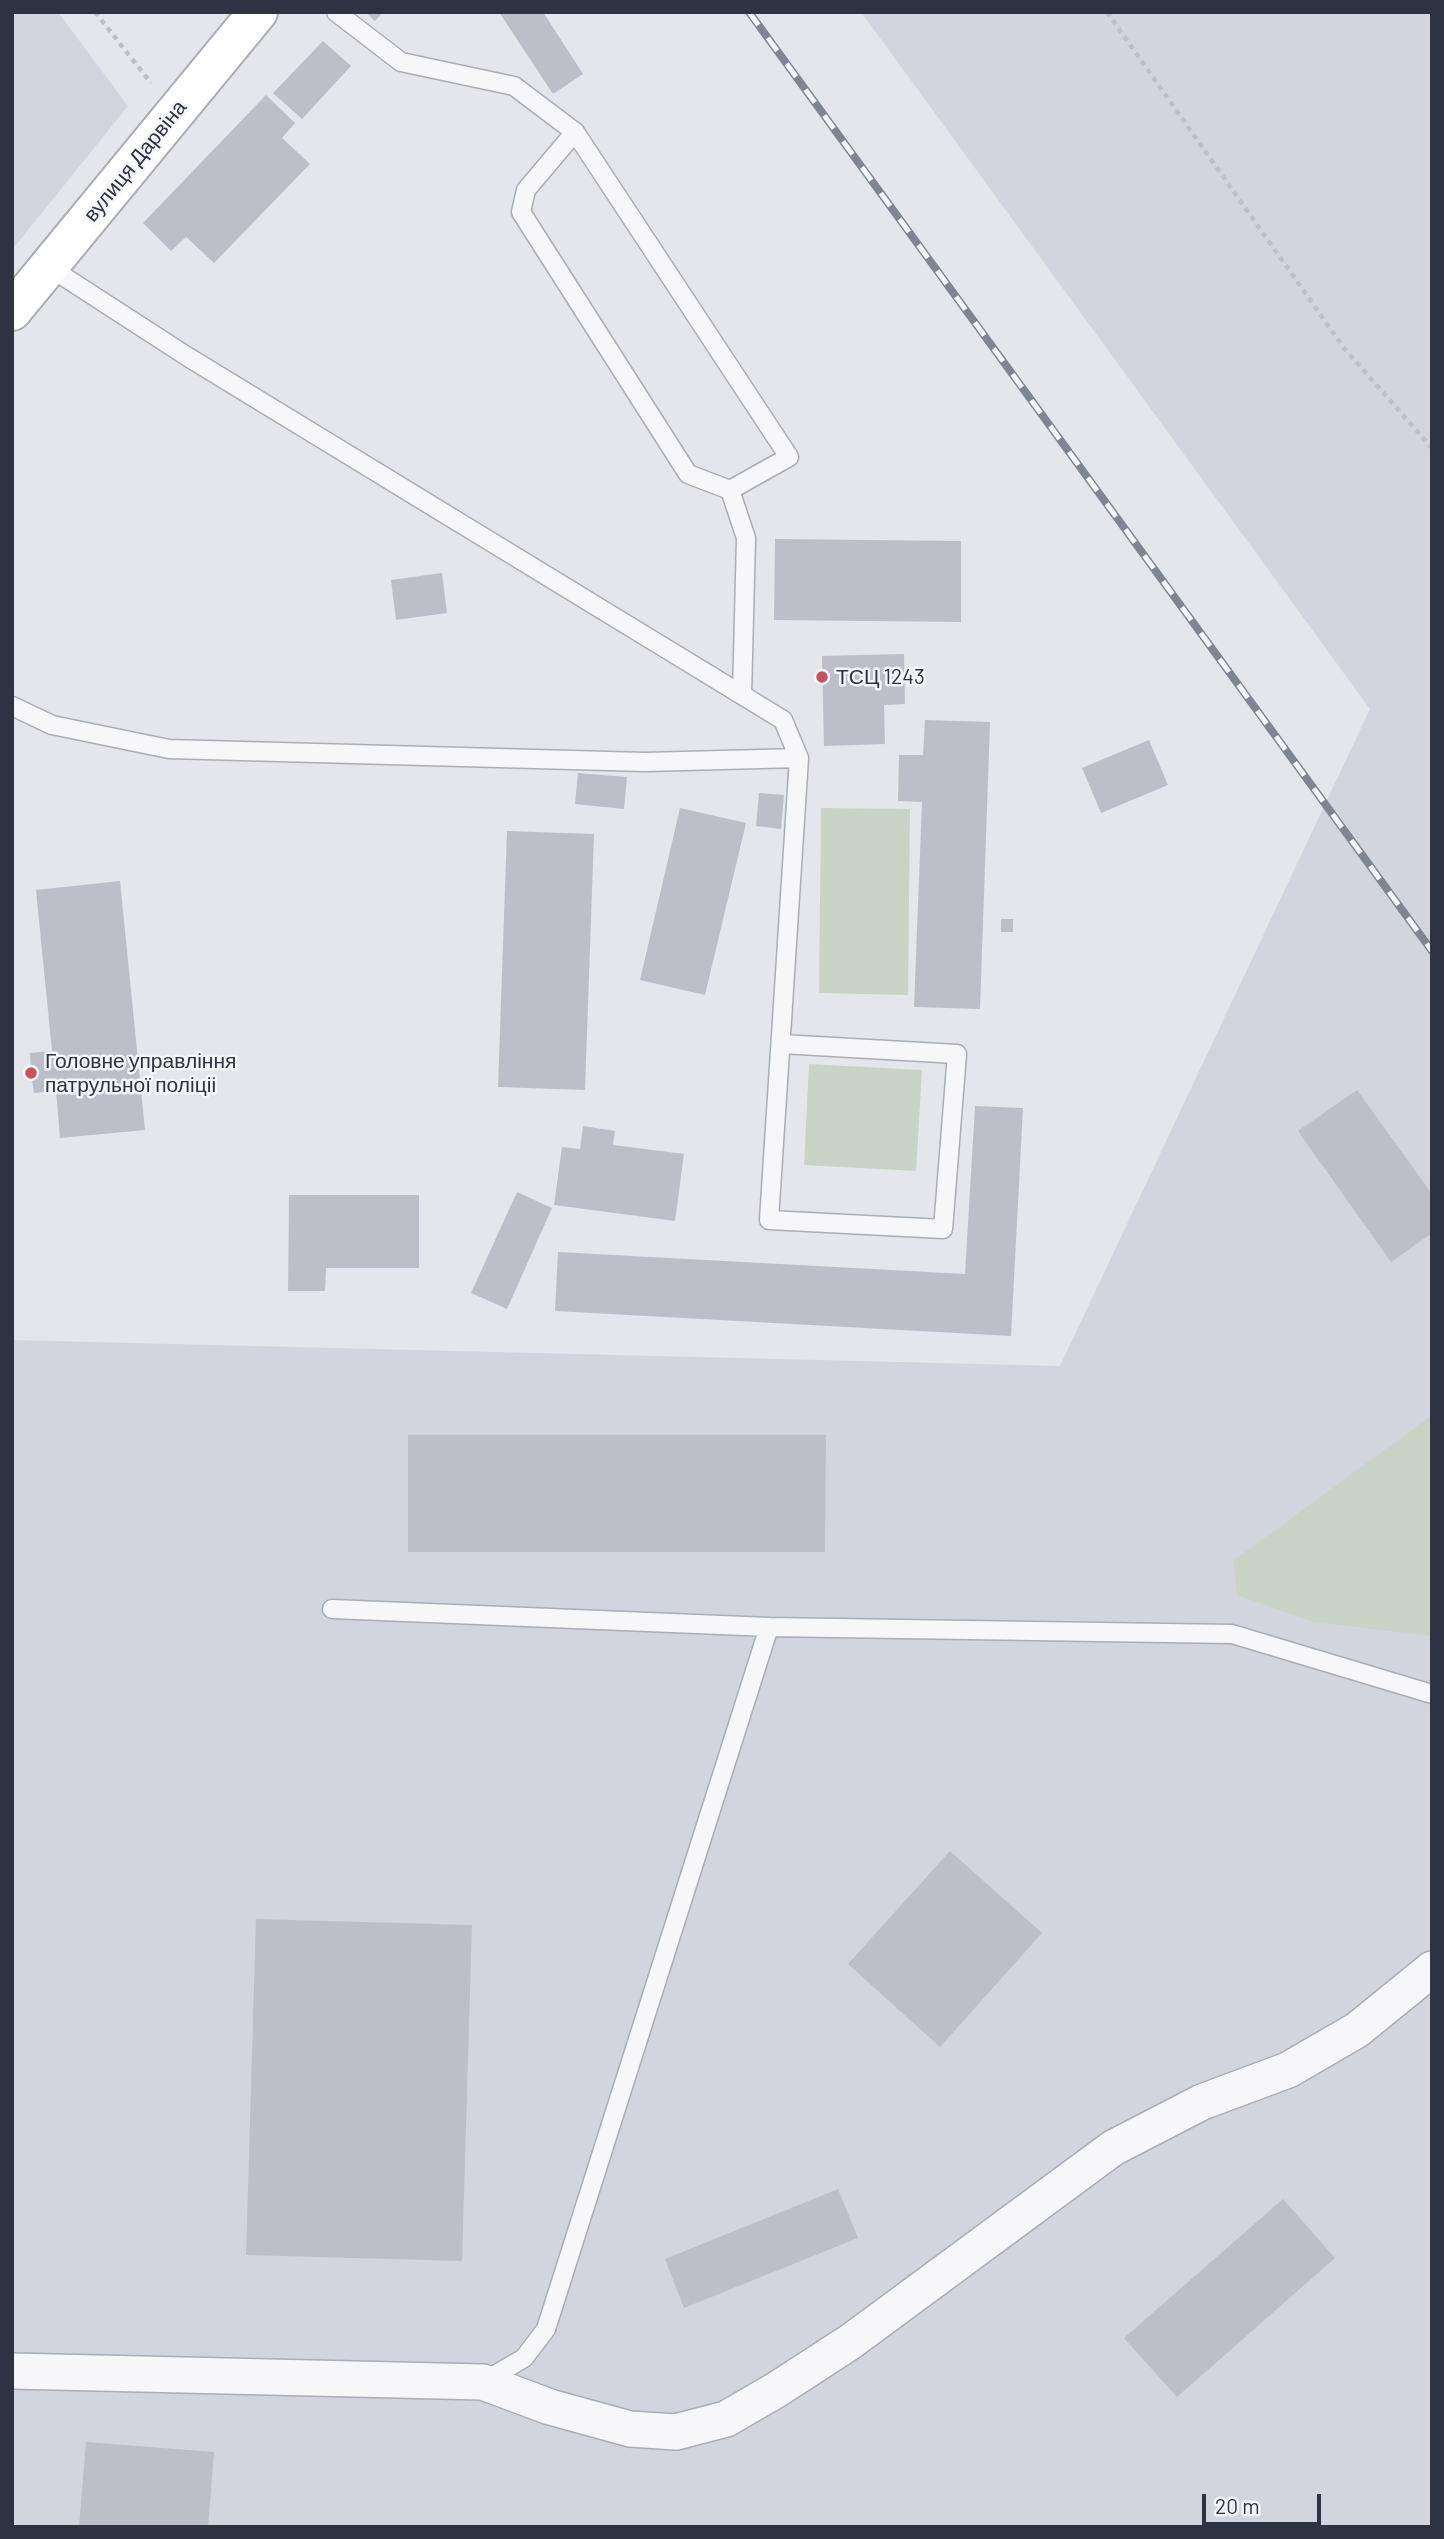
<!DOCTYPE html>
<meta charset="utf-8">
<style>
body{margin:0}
#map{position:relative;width:1444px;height:2539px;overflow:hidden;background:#e4e6eb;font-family:Barlow,sans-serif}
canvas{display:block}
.frame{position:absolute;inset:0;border:14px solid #2d3342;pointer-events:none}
.scale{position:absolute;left:1202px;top:2494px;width:119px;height:32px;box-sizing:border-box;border:4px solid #2d3342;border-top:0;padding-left:9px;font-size:21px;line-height:24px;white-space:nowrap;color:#2d3342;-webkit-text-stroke:5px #f4f5f8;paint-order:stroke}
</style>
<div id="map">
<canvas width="1444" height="2539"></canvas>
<div class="frame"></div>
<div class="scale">20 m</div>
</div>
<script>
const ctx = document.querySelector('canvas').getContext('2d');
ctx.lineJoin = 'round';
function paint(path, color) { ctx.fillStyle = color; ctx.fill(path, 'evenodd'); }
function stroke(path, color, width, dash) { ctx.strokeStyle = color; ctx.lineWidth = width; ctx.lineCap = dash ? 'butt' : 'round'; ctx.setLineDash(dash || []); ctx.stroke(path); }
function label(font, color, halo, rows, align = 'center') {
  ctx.font = font + ' Barlow,sans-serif'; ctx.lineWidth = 5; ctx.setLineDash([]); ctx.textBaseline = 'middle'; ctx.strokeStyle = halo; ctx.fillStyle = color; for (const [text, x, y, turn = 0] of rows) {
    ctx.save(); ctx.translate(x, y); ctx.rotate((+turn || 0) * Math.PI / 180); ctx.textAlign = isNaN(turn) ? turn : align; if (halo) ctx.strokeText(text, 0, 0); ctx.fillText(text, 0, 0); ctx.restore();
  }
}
const built = new Path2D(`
 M12,12H58L128,106L12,250Z
 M861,12H1432V2527H12V1340L1060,1366L1370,709Z`);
const green = new Path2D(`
 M821,808L910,809L908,995L819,993Z
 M809,1064L922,1070L916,1171L804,1165Z
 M1432,1415V1636L1313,1622L1237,1595L1233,1561Z`);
const building = new Path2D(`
 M365,12H383L375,21Z
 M499,12H543L583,74L553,94Z
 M323,41L351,66L302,119L273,93Z
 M266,95L295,123L282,138L310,164L214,263L186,237L171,251L143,223Z
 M775,539L961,541V622L774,620Z
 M442,573L447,613L396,620L391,580Z
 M904,654L905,704L884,705L885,744L824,746L822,656Z
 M925,720L990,722L980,1009L914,1007L922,802L898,801L899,755H923Z
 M1149,740L1168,785L1101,813L1082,768Z
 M578,773L627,777L624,809L575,804Z
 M759,793L784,795L781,829L756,826Z
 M680,808L746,823L705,995L640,980Z
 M507,831L594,834L585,1090L498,1087Z
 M120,881L145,1130L60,1138L56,1091L34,1093L31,1073L30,1053L52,1051L36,890Z
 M1001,919H1013V932H1001Z
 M1357,1090L1432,1194V1233L1391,1262L1298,1131Z
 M975,1106L1023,1108L1011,1336L555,1311L558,1252L965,1274Z
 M583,1126L615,1131L613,1145L684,1154L675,1221L554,1205L562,1147L580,1149Z
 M517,1192L552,1208L507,1309L471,1293Z
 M289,1195H419V1268H326L325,1291H288Z
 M408,1435H826L825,1552H408Z
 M950,1851L1042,1933L940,2047L848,1964Z
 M256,1919L472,1925L462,2261L246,2255Z
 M838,2189L858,2238L684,2308L665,2259Z
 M1283,2199L1335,2258L1177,2397L1124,2338Z
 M86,2442L214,2452L208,2527H79Z`);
const path = new Path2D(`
 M95,12L151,83
 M1107,12L1344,348L1432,448`);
const lane = new Path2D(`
 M336,12L401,62L514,86L575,132L789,457L730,490L688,474L521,212L526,190L575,132
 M49,267L188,357L783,720L799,758L769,1220L943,1229L957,1054L781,1044
 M730,490L746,538L742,695
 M12,706L52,725L169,749L645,762L799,758
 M332,1609L769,1627L546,2329L524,2358L483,2382
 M769,1627L1232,1634L1432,1694`);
const street = new Path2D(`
 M12,2371L483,2382L550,2407L630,2429L676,2432L726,2419L776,2390L850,2342L1113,2148L1202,2102L1288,2070L1357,2030L1432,1969`);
const secondary = new Path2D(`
 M12,311L258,12`);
const rail = new Path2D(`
 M749,12L1432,951`);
const markers = [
 [822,677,7,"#c5545e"],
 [31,1073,7,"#c5545e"]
];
const streetNames = [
 ["вулиця Дарвіна",135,161,-51]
];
const poiNames = [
 ["ТСЦ 1243",836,677],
 ["Головне управління",45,1061],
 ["патрульної поліціі",45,1085]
];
paint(built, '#d2d5dd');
paint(green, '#c9d4c6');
paint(building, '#bcbfc7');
stroke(lane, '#a9adb5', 21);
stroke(street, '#a9adb5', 38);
stroke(secondary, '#a9adb5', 42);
stroke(path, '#bec0c6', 4.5, [5, 5]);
stroke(lane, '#f7f7f9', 18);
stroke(street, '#f7f7f9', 35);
stroke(secondary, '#fff', 38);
stroke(rail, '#7f8593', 8);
stroke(rail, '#f4f5f8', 5, [16]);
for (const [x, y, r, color] of markers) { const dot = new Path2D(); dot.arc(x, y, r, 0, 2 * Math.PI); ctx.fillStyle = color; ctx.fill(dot); stroke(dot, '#f4f5f8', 2.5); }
label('21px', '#2d3342', '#f4f5f8', streetNames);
label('21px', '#2d3342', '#f4f5f8', poiNames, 'left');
</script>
